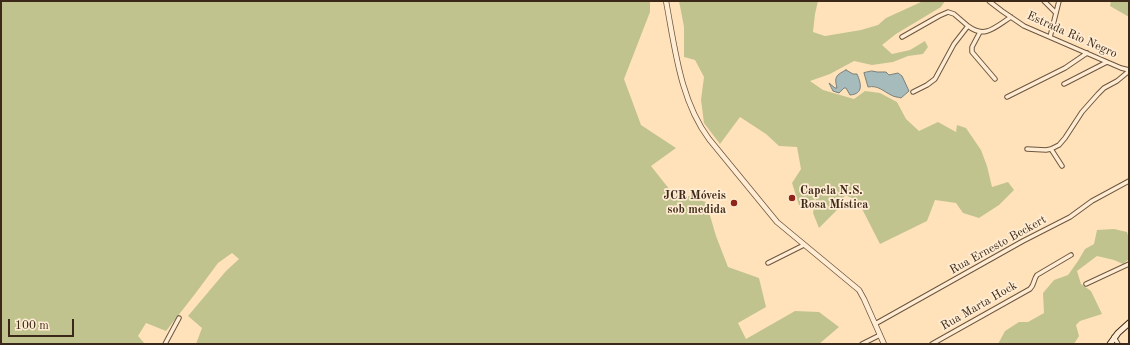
<!DOCTYPE html>
<meta charset="utf-8">
<style>
body{margin:0}
#map{position:relative;width:1130px;height:345px;overflow:hidden;background:#ffe2ba;font-family:"Old Standard TT",serif}
canvas{display:block}
.frame{position:absolute;inset:0;border:2px solid #3b2818;pointer-events:none}
.scale{position:absolute;left:8px;top:319px;width:66px;height:18px;box-sizing:border-box;border:2px solid #3b2818;border-top:0;padding-left:5px;font-size:12px;line-height:14px;white-space:nowrap;color:#3b2818;-webkit-text-stroke:3px #ffecd2;paint-order:stroke}
</style>
<div id="map">
<canvas width="1130" height="345"></canvas>
<div class="frame"></div>
<div class="scale">100 m</div>
</div>
<script>
const ctx = document.querySelector('canvas').getContext('2d');
ctx.lineJoin = 'round';
function paint(path, color) { ctx.fillStyle = color; ctx.fill(path, 'evenodd'); }
function stroke(path, color, width, dash) { ctx.strokeStyle = color; ctx.lineWidth = width; ctx.lineCap = dash ? 'butt' : 'round'; ctx.setLineDash(dash || []); ctx.stroke(path); }
function label(font, color, halo, rows, align = 'center') {
  ctx.font = font + ' "Old Standard TT",serif'; ctx.lineWidth = 3.5; ctx.setLineDash([]); ctx.textBaseline = 'middle'; ctx.strokeStyle = halo; ctx.fillStyle = color; for (const [text, x, y, turn = 0] of rows) {
    ctx.save(); ctx.translate(x, y); ctx.rotate((+turn || 0) * Math.PI / 180); ctx.textAlign = isNaN(turn) ? turn : align; if (halo) ctx.strokeText(text, 0, 0); ctx.fillText(text, 0, 0); ctx.restore();
  }
}
const green = new Path2D(`
 M1,1H650V12L624,79L641,125L676,148L651,166L670,190L706,202L716,236L728,267L759,278L766,307L738,323L746,339L795,311L819,312L839,327L819,344H196L202,328L188,316L226,271L239,259L232,253L218,263L195,294L166,331L146,323L138,336L145,344H1Z
 M679,1H818L815,14L813,32L825,36L861,30L878,25L886,18L921,2L920,1H945L941,7L896,34L882,45L892,54L910,50L925,41L928,47L923,54L908,56L893,62L872,65L854,61L830,74L810,81L823,90L854,99L865,91L880,93L897,102L906,119L919,131L938,122L956,132L957,125L966,128L981,150L987,166L992,187L1008,182L1014,190L999,205L979,218L963,213L956,203L935,200L927,221L880,244L858,201L845,195L839,208L819,228L813,213L816,199L799,205L792,183L801,169L797,147L779,146L766,134L740,117L720,144L704,123L701,100L704,77L695,60L684,57V27Z
 M1111,1H1129V17L1110,6Z
 M1114,229L1127,232L1129,239V259L1123,264L1114,260L1097,256L1077,271L1081,284L1091,291L1102,314L1080,321L1076,325L1079,336L1074,344H998L1005,331L1019,322H1028L1044,313L1043,293L1054,280L1068,275L1078,261L1085,249L1094,244L1097,230Z`);
const water = new Path2D(`
 M846,70L853,74H857C861,83 864,94 850,95L846,88H844L839,93L833,91L829,83L835,88H837C834,77 836,75 846,70Z
 M872,71L877,72H886L889,75L898,73L902,76L909,91L901,98C898,97 894,97 891,95C883,91 878,85 868,87L864,73Z`);
const minor = new Path2D(`
 M989,1L1002,11L1024,26L1121,68L1129,70
 M1044,1L1056,13
 M980,32L972,47V52L995,79
 M902,37L939,16L948,12L954,14L968,26
 M1050,37L1059,1
 M1064,84L1107,62
 M913,92L927,85L935,79L954,44L968,26C985,39 995,27 1011,17
 M1007,97L1065,68L1087,53
 M1027,149L1046,150L1051,149L1059,145L1065,138L1082,112L1098,94L1104,88L1117,81L1129,71
 M1051,149L1062,166
 M768,263L804,245
 M1086,284L1129,264
 M875,324L1023,241L1070,217L1092,201L1129,181
 M1114,337L1118,344
 M165,344L179,318
 M862,344L880,335
 M932,344L1030,289C1035,284 1033,280 1037,275L1071,255`);
const tertiary = new Path2D(`
 M666,1C675,48 680,100 709,139L777,222L859,290L864,299L884,344`);
const secondary = new Path2D(`
 M1110,344L1118,333L1129,323`);
const markers = [
 [792,198,4,"#8f2418"],
 [734,203,4,"#8f2418"]
];
const streetNames = [
 ["Estrada Rio Negro",1072,35,24],
 ["Rua Ernesto Beckert",998,245,-29],
 ["Rua Marta Hock",979,306,-30]
];
const poiNames = [
 ["Capela N.S.",800,191],
 ["Rosa Mística",800,205],
 ["JCR Móveis",726,196,"right"],
 ["sob medida",726,210,"right"]
];
paint(green, '#c1c38f');
paint(water, '#a6bbbb');
stroke(water, '#7b807a', 1);
stroke(minor, '#6c5640', 5.5);
stroke(tertiary, '#6c5640', 6);
stroke(secondary, '#3b2818', 7);
stroke(minor, '#ffecd2', 3.5);
stroke(tertiary, '#ffecd2', 4.5);
stroke(secondary, '#ffecd2', 5);
for (const [x, y, r, color] of markers) { const dot = new Path2D(); dot.arc(x, y, r, 0, 2 * Math.PI); ctx.fillStyle = color; ctx.fill(dot); stroke(dot, '#ffecd2', 1.5); }
label('12px', '#3b2818', '#ffecd2', streetNames);
label('bold 12px', '#3b2818', '#ffecd2', poiNames, 'left');
</script>
